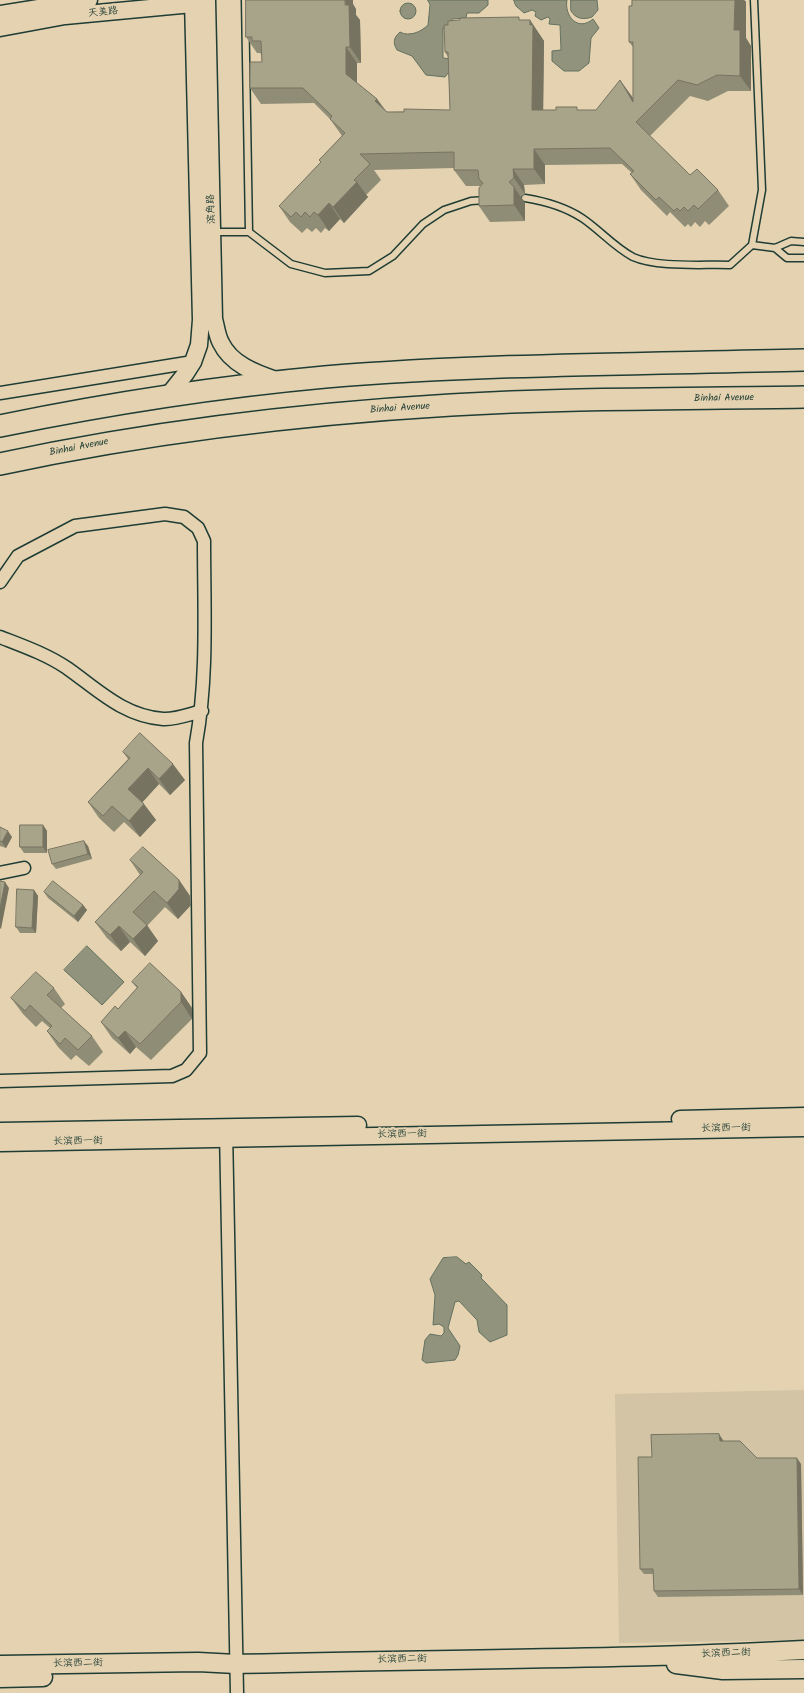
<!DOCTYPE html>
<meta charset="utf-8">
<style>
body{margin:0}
canvas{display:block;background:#e4d2b0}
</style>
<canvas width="804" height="1693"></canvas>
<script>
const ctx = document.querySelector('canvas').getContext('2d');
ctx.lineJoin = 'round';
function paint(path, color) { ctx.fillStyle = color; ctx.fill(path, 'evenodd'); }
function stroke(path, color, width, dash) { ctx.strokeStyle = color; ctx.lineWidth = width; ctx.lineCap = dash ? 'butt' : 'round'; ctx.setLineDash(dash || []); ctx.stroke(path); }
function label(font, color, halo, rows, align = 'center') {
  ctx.font = font + ' Kalam,"LXGW WenKai TC",sans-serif'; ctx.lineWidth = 4; ctx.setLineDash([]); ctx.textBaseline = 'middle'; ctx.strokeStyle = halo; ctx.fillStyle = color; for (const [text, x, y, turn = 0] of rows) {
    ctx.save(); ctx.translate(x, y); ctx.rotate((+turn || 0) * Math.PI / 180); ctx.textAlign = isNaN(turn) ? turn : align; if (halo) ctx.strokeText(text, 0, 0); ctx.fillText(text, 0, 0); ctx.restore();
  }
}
const built = new Path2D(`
 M804,1390V1640L619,1643L615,1394Z`);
const water = new Path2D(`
 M428,0H488V5L479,13H467L466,18L452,19V27L443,28V58L452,59V68L445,77L426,75L412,56L397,50C393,43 393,38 400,32C409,37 421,32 428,25L430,5Z
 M514,0H567C564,16 578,32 593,19L599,28L591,38L589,63L579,71H564L552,61V51L561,50L560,25L549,24L550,19L548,17L541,20L535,16L536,12L532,10L524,13L516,6Z
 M571,0H597L598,10L592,17C583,20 576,19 571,11Z
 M400 11a8 8 0 1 1 16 0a8 8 0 1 1-16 0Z
 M87,946L124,982L102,1005L64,970Z
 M457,1257L466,1264L469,1262L482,1275L481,1278L507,1305V1335L490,1342L479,1332L477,1320L459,1301L455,1302L448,1328L460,1346L458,1355L455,1360L426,1363L422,1360L425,1340L430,1334L441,1336L444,1333V1327L439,1324L433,1325L435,1295L430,1279L443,1258Z`);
const service = new Path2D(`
 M245,0L249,232L291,264L325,273L369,271L393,256L423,224L444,210L471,201L486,200
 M525,198C544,201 565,207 582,218C600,230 614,247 633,257C658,268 703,264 730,265L752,245L762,190L754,0
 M213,232H249
 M752,245L775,248L791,241L804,242
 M775,248L787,258H804`);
const minor = new Path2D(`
 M0,393L193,362
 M0,582L18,556L75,526L165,514L184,517L198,528L204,541C204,609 208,676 196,743L200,1053L186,1070L172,1076L0,1081
 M0,637C23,646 46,654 67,668C97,689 123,716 163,719C174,720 190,714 202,711
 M0,873L24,868
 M226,1130L237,1693`);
const tertiary = new Path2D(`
 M207,0L214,319C216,326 217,336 221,343C231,364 255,373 276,380
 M0,14L89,0
 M0,28L65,16L203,3
 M167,397L186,373L193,362L199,345L201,320L193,0
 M680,1119L804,1116
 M0,1131L358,1125
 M0,1143L804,1128`);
const secondary = new Path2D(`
 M676,1664L723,1670L804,1669
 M0,1665L198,1662L236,1664C425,1659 615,1660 804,1650
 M0,1678L43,1677`);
const trunk = new Path2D(`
 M0,426C107,404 216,387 325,377C484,364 644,364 804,360
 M0,464C149,432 299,414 451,405C568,398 686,399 804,397`);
const wall = new Path2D(`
 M632,0H744L746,2V38L751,46V91H728L708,101L690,96L650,136L690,175L718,190L729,206L709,225L705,221L700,227L695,222L691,227L688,224L685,227L670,212L667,216L641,190L630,174L632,173L622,164L545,165V184L524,185L525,194L521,197L525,203V221L490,222L479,206L481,186H466L454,170V168L374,170L381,180L366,195L368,197L344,223L340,219L329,231L325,228L321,233L316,228L312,232L307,228L302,233L290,222L279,206L321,162L319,160L342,136L330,119L314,103L261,104L250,88L262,62L261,54L260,53H257L246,37L353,4L356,9V15L360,20L361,63H357V83L377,99L387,112L450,110L448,57L445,52L521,20H530L544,41L543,110H596L631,95L633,99V47L629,42Z
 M123,752L185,780L170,795L159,784L142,802L156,820L140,837L124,822L114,832L99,818L88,802L128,759Z
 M43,825L47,831V853H24L20,847Z
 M0,827L12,837L6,848L0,846Z
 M88,846L92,859L56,869L52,864Z
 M130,860L179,880L190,896L191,905L178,919L165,907L147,926L158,941L145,956L130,942L121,951L107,938L95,922L140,875Z
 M34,890L38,896L36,933H20L16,927Z
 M44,892L83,905L87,910L78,922L48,898Z
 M132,982L181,992L192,1008V1019L151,1060L136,1047L130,1054L112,1038L101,1022L118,1009L137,988Z
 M54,988L65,1004L61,1008L92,1036L103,1052L89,1066L76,1055L71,1060L58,1047L47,1031L50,1028L42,1021L36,1027L23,1014L11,998Z
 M723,1440V1441L757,1458L801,1464L803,1595L658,1597L654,1591L653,1574H644L640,1569L652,1457Z`);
const shadedWall = new Path2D(`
 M345,0H353V4L356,9V15L360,20L361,63L350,47Z
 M735,0H744L746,2V38L751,46V91L740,76L734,30Z
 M530,20L544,41L543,126L532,110Z
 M346,47L357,63V90L346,74Z
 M620,80L631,95L643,116L633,102Z
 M377,99L388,115L375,101Z
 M534,149L545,165V184L534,169Z
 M513,169L524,185L525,194L514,178Z
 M357,182L368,197L344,223L333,207Z
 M514,187L525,203V221L514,205Z
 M329,203L340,219L329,231L318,215Z
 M173,764L185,780L170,795L159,779Z
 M148,768L159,784L140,805L128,789Z
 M144,804L156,820L140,837L129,821Z
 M43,825L47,831V853L43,847Z
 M8,831L12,837L6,848L2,842Z
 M84,841L88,846L92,859L88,854Z
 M179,880L190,896L191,905L178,919L167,903Z
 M5,882L9,888L1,929L0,928V909Z
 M34,890L38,896L36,933L32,928Z
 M83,905L87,910L78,922L74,916Z
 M147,925L158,941L145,956L133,939Z
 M119,926L130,942L121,951L110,935Z
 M181,992L192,1008V1019L181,1002Z
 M125,1031L136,1047L130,1054L118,1038Z
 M719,1434L723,1440L724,1447L720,1441Z
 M797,1458L801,1464L803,1595L799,1589Z`);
const building = new Path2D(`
 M246,0H345V5H349L350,47H346V74L377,99L375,101L387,112H404V109L450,110L448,52H445L444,25H448V21L460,20V18L519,17V20H530V25H533L532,110H556V107H577V110H596L620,80L633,102V42H629V6H632V0H735L734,30H740V76L717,75L697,85L678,80L636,122L690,175L697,169L718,190L698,209L694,205L688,211L684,207L680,211L677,208L674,211L659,197L656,200L630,174L634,171L610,148L534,149V169H513L514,178L509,182L514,187V205L479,206V188L483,183L479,179L478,170H454V152L360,154L370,164L354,180L357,182L333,207L329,203L318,215L314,212L310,217L305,212L301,217L296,212L291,217L279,206L321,162L319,160L345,133L330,119L332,116L303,88H250V62H262L261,41H252V37H246Z
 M140,733L173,764L159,779L148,768L128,789L144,804L129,821L112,806L103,816L88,802L130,758L123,752Z
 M20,825H43V847H20Z
 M0,827L8,831L2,842L0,841Z
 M84,841L88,854L52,864L48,850Z
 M143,847L179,880V889L167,903L154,891L133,912L147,925L133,939L119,926L110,935L95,922L143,872L130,860Z
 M0,881L5,882L0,909Z
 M53,881L83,905L74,916L44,892Z
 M17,889L34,890L32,928L16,927Z
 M150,963L181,992V1002L140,1044L125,1031L118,1038L101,1022L115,1006L118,1009L138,987L132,982Z
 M36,972L54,988L47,995L92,1036L78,1050L65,1038L60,1044L47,1031L52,1026L30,1005L25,1011L11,998Z
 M719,1434L720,1441H740L757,1458H797L799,1589L654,1591L653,1569H640L638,1457H652L651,1435Z`);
const streetNames = [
 ["天美路",103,13,-6],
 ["滨角路",212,209,-92],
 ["Binhai Avenue",724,399,-1],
 ["Binhai Avenue",400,409,-4],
 ["Binhai Avenue",79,448,-11],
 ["长滨西一街",726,1129,-1],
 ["长滨西一街",402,1135,-1],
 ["长滨西一街",78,1142,-1],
 ["长滨西二街",726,1654,-2],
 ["长滨西二街",402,1660,-1],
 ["长滨西二街",78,1664,-1]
];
paint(built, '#d2c4a5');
paint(water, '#91937c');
stroke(water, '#63715f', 1);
stroke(service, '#1f3d34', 9);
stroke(minor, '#1f3d34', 15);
stroke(tertiary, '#1f3d34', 19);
stroke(secondary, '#1f3d34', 21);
stroke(trunk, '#1f3d34', 24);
stroke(service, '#e4d2b0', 6);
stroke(minor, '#e4d2b0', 12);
stroke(tertiary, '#e4d2b0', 16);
stroke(secondary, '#e4d2b0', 18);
stroke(trunk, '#e4d2b0', 21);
paint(wall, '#908d77');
paint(shadedWall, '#767361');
paint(building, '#a8a48a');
stroke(building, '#767361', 1);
label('10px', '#1f3d34', '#e4d2b0', streetNames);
</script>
